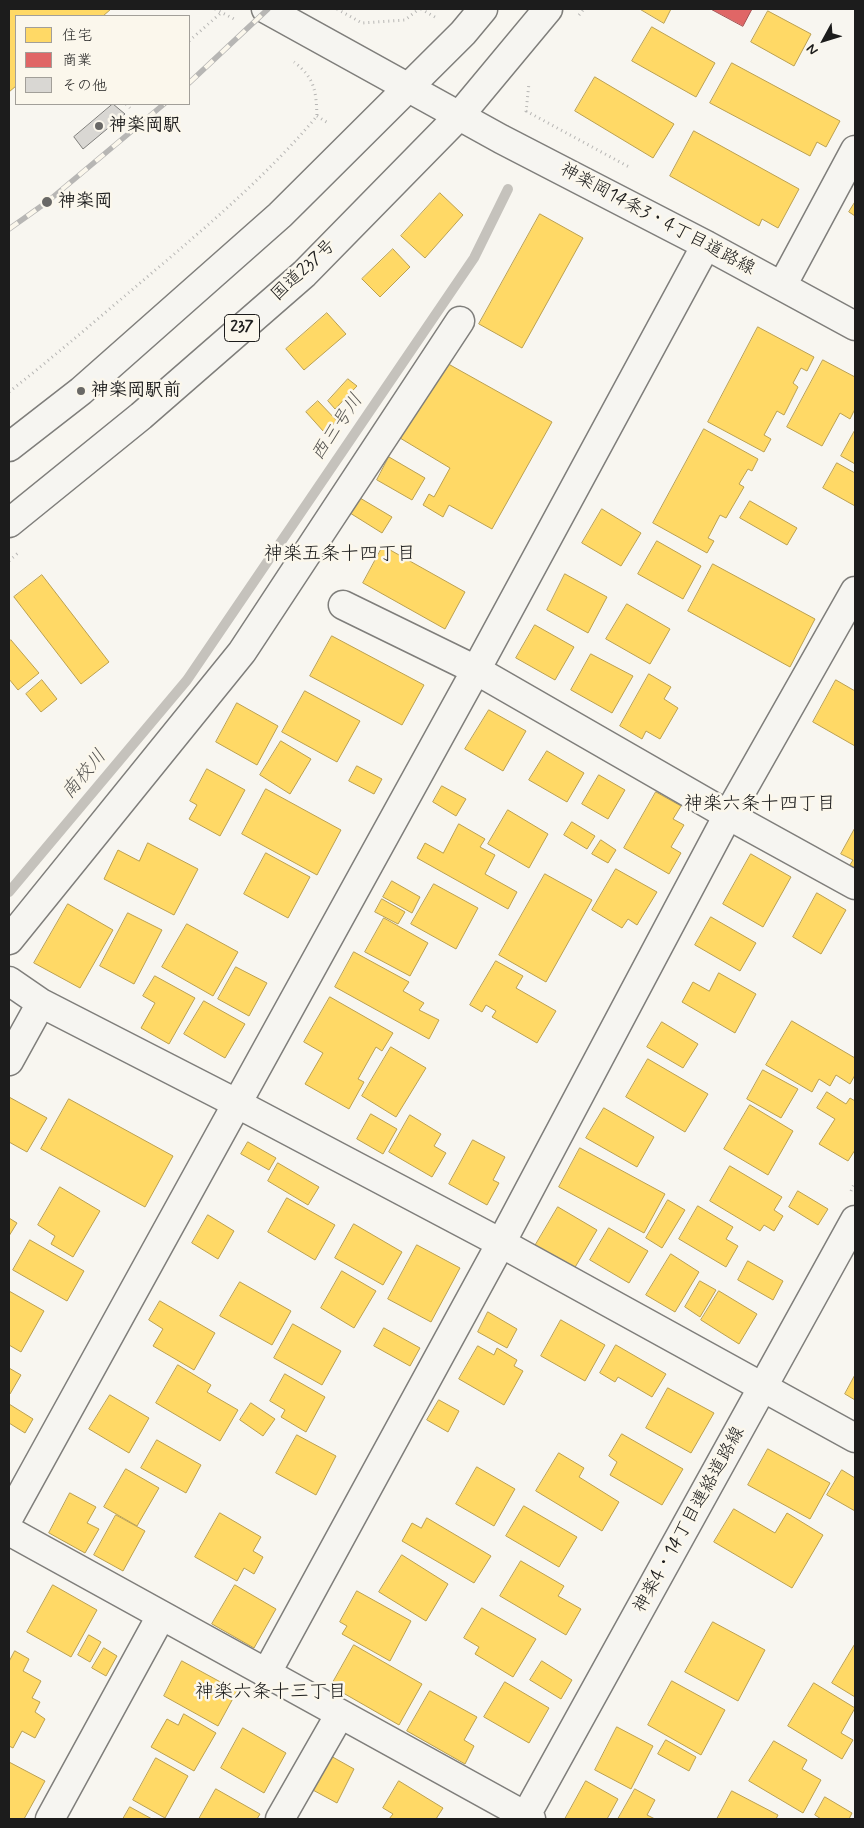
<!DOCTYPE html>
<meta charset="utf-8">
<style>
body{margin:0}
#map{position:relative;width:864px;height:1828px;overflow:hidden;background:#f8f6f0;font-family:Mynerve,"Klee One",sans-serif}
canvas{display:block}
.frame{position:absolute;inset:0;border:10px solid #1c1c1c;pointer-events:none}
.legend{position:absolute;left:15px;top:15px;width:175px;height:90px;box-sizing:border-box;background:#fbf7ec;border:1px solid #a29f99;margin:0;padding:6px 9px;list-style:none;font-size:15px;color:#1c1c1c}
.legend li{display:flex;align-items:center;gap:10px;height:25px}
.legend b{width:25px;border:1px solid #a29f99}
.north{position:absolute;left:799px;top:15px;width:50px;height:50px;-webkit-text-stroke:4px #fbf7ec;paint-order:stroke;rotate:231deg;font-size:14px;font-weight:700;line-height:20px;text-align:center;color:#1c1c1c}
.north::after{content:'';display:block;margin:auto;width:18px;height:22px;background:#1c1c1c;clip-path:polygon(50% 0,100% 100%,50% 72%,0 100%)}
</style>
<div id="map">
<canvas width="864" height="1828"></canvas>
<div class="frame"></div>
<ul class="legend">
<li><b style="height:14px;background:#ffd966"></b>住宅</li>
<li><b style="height:14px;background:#e06666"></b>商業</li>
<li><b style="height:14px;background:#d9d7d3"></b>その他</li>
</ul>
<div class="north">N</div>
</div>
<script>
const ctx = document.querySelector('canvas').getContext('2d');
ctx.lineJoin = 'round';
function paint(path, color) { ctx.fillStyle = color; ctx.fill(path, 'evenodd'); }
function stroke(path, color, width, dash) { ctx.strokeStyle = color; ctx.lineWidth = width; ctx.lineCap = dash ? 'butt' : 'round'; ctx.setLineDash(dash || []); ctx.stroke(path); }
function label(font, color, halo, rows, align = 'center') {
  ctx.font = font + ' Mynerve,"Klee One",sans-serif'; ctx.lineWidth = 5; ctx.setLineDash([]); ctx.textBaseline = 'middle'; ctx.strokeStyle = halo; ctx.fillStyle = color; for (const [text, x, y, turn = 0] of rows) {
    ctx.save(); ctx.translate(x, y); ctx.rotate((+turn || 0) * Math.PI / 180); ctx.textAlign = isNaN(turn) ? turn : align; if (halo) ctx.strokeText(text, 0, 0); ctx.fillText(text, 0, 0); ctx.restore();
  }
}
const homes = new Path2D(`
 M9,9H111L103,16H16V86L9,92Z
 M640,9H671L664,23Z
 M768,11L811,34L794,66L751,42Z
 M652,27L715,63L696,97L632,61Z
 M732,63L840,121L826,147L817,142L810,156L710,103Z
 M595,77L674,124L653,158L575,111Z
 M694,131L799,189L778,228L762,219L759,226L670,176Z
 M440,193L463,215L425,258L401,236Z
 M855,202V216L849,212Z
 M540,214L583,238L522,348L479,324Z
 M393,249L410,267L380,297L362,279Z
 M327,313L346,334L304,370L286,349Z
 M758,327L814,357L807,371L801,368L793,383L798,387L784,415L777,411L764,435L771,439L764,452L708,422Z
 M823,360L855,377V409L850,419L840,413L822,446L787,427Z
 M443,361L552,422L492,529L449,505L443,517L423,505L429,494L434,497L450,468L400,438Z
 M348,379L357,386L335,409L328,401Z
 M318,401L337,421L324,432L306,412Z
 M704,429L758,459L752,471L748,469L739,484L744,487L726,518L720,515L708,538L714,541L707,553L653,523Z
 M855,430V464L841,456Z
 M389,457L425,478L412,500L377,480Z
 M837,463L855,473V506L823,488Z
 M360,498L392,517L382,533L350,513Z
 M750,501L797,528L787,545L740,518Z
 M602,509L641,533L621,566L582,543Z
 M657,541L701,566L683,599L638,574Z
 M383,546L465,592L445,629L363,583Z
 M713,564L815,619L790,667L688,611Z
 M565,574L607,597L588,633L547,610Z
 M42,575L109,662L81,684L14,597Z
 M627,604L670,629L650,664L606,639Z
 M535,625L574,647L555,680L516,658Z
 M332,636L424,685L402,725L310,676Z
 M11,640L39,673L18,690L9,679V642Z
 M591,654L633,676L612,713L571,690Z
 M649,674L671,687L664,699L678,708L660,739L646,731L642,739L620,726Z
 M42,680L57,699L41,712L26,694Z
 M836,680L855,691V746L813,722Z
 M305,691L360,721L337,762L282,732Z
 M237,703L278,726L257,765L216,742Z
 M489,710L526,731L503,771L465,749Z
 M281,741L311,759L290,794L260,775Z
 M547,751L584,773L567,802L529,780Z
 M357,766L382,779L374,794L349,781Z
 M207,769L245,790L220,836L189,819L197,805L190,801Z
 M599,775L625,790L608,819L582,804Z
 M442,786L466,799L456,816L433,802Z
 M266,789L341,830L317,875L242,834Z
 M656,792L681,806L673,819L684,825L671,847L681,853L669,874L624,848Z
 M508,810L548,834L529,868L488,844Z
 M572,822L595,836L587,849L564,835Z
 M459,824L485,839L480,847L495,855L485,874L517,892L508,909L417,858L425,843L443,853Z
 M855,828V872L848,868L853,860L841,854Z
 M601,840L616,850L608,863L592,854Z
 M148,843L198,869L174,915L104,879L118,850L139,861Z
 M266,853L310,877L288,918L244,894Z
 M751,854L791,877L763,927L723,904Z
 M616,869L657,892L637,925L628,919L622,928L592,910Z
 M545,874L592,900L546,982L499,955Z
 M392,881L420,897L412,913L383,897Z
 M434,884L478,908L456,949L411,924Z
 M817,893L846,910L821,954L793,937Z
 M382,899L405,912L398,924L375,912Z
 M68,904L113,930L80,988L34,963Z
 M128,913L162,930L134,984L100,966Z
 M711,917L756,943L740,971L695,945Z
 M384,918L428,943L410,976L365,952Z
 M187,924L238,952L213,996L162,967Z
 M354,952L409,982L403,991L424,1003L419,1010L439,1020L429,1039L335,987Z
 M496,961L523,976L516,988L556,1011L537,1043L492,1017L496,1011L486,1005L482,1012L470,1005Z
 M236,967L267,983L249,1016L218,999Z
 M719,973L756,994L735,1033L682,1002L693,982L709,991Z
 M155,976L195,998L169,1044L141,1028L155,1003L143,996Z
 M330,997L393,1033L382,1051L376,1047L358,1079L364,1082L349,1109L305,1084L323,1053L304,1042Z
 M204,1001L245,1024L225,1058L184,1034Z
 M792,1021L855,1058V1075L850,1084L836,1075L830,1086L819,1079L812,1092L766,1065Z
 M662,1022L698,1044L683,1068L647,1047Z
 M391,1047L426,1068L396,1117L362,1096Z
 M648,1059L708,1094L685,1132L626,1097Z
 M763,1070L798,1089L781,1118L747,1099Z
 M827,1092L846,1104L850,1098L855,1101V1150L848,1161L819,1144L835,1119L817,1108Z
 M9,1097L47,1118L27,1152L9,1142Z
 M69,1099L173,1156L145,1207L41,1149Z
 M750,1105L793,1131L768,1175L724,1149Z
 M604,1108L654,1137L637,1167L586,1138Z
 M371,1114L397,1129L383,1154L357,1139Z
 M410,1115L441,1134L434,1146L446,1153L432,1177L389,1152Z
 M473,1140L505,1157L493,1180L499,1183L487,1205L449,1184Z
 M248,1142L276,1158L269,1170L241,1154Z
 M580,1148L665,1194L644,1233L559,1187Z
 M278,1163L319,1187L308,1205L268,1181Z
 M730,1166L782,1197L774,1210L783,1216L774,1231L764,1225L760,1231L710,1201Z
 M60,1187L100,1211L73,1257L51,1244L55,1236L38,1225Z
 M798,1191L828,1209L818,1225L789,1207Z
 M287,1198L335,1225L315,1260L268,1232Z
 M668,1200L685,1210L662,1248L646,1238Z
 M698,1206L733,1227L726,1239L738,1246L726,1267L679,1239Z
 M558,1207L597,1230L574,1269L535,1246Z
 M208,1215L234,1231L218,1259L192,1243Z
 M9,1218L17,1223L9,1236Z
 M354,1224L402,1252L383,1285L335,1258Z
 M609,1228L648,1251L629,1283L590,1260Z
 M30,1240L84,1271L67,1301L13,1270Z
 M417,1245L460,1268L431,1322L388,1299Z
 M671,1254L699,1272L675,1312L646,1295Z
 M748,1261L783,1281L773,1300L738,1280Z
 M342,1271L376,1291L354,1328L321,1308Z
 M700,1281L716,1290L700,1317L685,1307Z
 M240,1282L291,1311L272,1345L220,1316Z
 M9,1291L44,1311L21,1352L9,1345Z
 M719,1291L757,1314L739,1344L701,1320Z
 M160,1301L215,1333L194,1370L153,1346L163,1329L149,1320Z
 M488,1312L517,1329L507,1348L478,1332Z
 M561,1320L605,1345L585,1381L541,1356Z
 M293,1324L341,1351L322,1385L274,1358Z
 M384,1328L420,1348L410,1366L374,1346Z
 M616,1345L666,1374L652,1397L618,1377L615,1382L600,1373Z
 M478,1346L494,1355L497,1348L517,1360L514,1366L523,1371L504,1405L459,1379Z
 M178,1365L211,1385L207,1392L238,1410L220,1441L156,1403Z
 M9,1368L21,1375L10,1394L9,1393Z
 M285,1374L325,1397L306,1432L281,1417L285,1410L270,1401Z
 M855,1375V1400L845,1394Z
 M668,1388L714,1413L691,1453L646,1428Z
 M110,1395L149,1418L129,1453L89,1429Z
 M439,1400L459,1411L448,1432L427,1420Z
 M251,1403L275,1419L263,1436L240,1420Z
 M9,1404L33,1419L25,1433L9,1423Z
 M622,1434L683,1469L662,1505L610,1475L617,1462L609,1456Z
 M297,1435L336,1456L316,1495L276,1473Z
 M157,1440L201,1465L186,1493L141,1468Z
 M768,1449L830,1483L810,1519L748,1485Z
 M559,1453L584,1468L579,1477L619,1502L602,1531L536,1491Z
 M477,1467L515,1489L494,1526L456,1504Z
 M126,1469L159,1488L137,1526L104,1507Z
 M842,1470L855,1478V1511L827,1495Z
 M70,1493L96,1507L87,1523L99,1529L85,1553L49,1533Z
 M524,1506L577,1537L559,1567L506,1536Z
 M734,1509L775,1533L787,1513L823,1535L792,1588L714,1542Z
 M220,1513L261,1537L253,1551L263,1557L254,1574L244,1568L237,1581L195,1557Z
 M116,1515L145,1531L123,1571L94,1555Z
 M427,1518L491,1556L474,1583L402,1541L412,1523L421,1528Z
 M402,1555L448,1584L426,1621L379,1592Z
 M521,1561L564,1586L558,1596L581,1609L566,1635L500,1596Z
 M53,1585L97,1610L71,1657L27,1632Z
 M235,1585L276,1609L254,1648L212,1624Z
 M357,1591L411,1621L390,1661L342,1634L347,1626L340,1622Z
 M482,1608L536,1639L513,1677L475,1654L479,1647L464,1638Z
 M713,1622L765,1650L738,1701L685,1672Z
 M89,1635L101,1642L90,1662L78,1655Z
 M855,1644V1697L832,1683Z
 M354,1645L422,1684L399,1725L331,1686Z
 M104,1648L117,1656L106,1676L92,1668Z
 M15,1651L29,1659L23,1671L41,1681L32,1698L40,1702L35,1712L45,1719L35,1738L22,1731L13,1748L9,1746V1662Z
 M182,1661L237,1691L218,1726L164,1696Z
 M542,1661L572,1680L561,1699L530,1680Z
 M672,1681L725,1710L701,1755L648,1725Z
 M505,1682L549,1708L529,1743L484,1717Z
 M814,1683L855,1708L841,1733L853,1740L842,1759L788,1726Z
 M430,1691L477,1717L464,1740L474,1746L465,1764L407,1731Z
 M184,1714L216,1733L194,1771L151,1747L167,1719L178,1725Z
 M617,1727L653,1746L631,1789L595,1770Z
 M243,1728L286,1753L264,1793L221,1768Z
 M666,1740L696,1757L689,1771L658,1754Z
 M774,1741L807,1760L802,1769L821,1780L803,1813L749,1781Z
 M329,1755L354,1769L337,1803L311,1789Z
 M156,1758L188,1776L165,1818L133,1800Z
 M9,1762L45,1781L24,1819H9Z
 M399,1781L443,1808L436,1819H389L393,1814L383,1808Z
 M586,1781L618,1799L607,1819H565Z
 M216,1789L260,1814L257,1819H199Z
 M635,1789L655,1800L647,1815L655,1819H618Z
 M732,1791L778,1815L776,1819H717Z
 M825,1797L852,1813L849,1819H821L815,1815Z
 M130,1807L152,1819H123Z`);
const shops = new Path2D(`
 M711,9H752L743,26Z`);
const stream = new Path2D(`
 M9,892L187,680L474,258L508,189`);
const building = new Path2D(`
 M113,104L125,114L83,149L74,137Z`);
const path = new Path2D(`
 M215,9L236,20
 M337,9L362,23L405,20L419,9
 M421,9L435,17
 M579,15L584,9
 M189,41L222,12
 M126,104L130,108
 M526,111L629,167
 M526,112L529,83
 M317,116L328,123
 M9,392C56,355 101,316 146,278C206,227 267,176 317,116C316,91 315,78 294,62
 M9,561L18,553
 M851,1191L855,1182`);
const minor = new Path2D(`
 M266,9L501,139L706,245L855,326
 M782,286L855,150
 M343,605L476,670L728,815L855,885
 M9,940L242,652L460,321
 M9,981L41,1003L236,1103L501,1243L855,1438
 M9,1061L41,1003
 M9,1517L476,670L706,245
 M9,1531L531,1819
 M266,1674L501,1243L728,815L855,591
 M50,1819L161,1616
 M280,1819L340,1714
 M524,1819L855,1220`);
const highway = new Path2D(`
 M9,447L81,391L280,215L463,33L483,9
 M9,523L141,416L304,274L459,116L548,9`);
const rail = new Path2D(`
 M189,83L268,9
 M9,229L47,202L164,104`);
const markers = [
 [99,126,5,"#696866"],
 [47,202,6,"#696866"],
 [81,391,5,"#696866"]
];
const shields = [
 [242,328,35]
];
const shieldNames = [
 ["237",242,328]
];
const poiNames = [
 ["神楽岡駅",109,126],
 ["神楽岡",58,202],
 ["神楽岡駅前",91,391]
];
const streetNames = [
 ["神楽岡14条3・4丁目道路線",657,220,28],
 ["国道237号",304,271,-43],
 ["神楽4・14丁目連絡道路線",690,1520,-61]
];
const waterNames = [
 ["西三号川",338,428,-56],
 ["南校川",85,775,-50]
];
const neighbourhoodNames = [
 ["神楽五条十四丁目",340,555],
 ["神楽六条十四丁目",760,805],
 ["神楽六条十三丁目",271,1693]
];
paint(homes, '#ffd966');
stroke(homes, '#bba050', 1);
paint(shops, '#e06666');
stroke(shops, '#a55050', 1);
stroke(stream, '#c5c2bc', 10);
paint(building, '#d9d7d3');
stroke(building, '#7f7e7b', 1);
stroke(minor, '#7f7e7b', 31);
stroke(highway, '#7f7e7b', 31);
stroke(path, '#b7b6b4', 3, [1, 4]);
stroke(minor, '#f6f5f1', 28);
stroke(highway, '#f6f5f1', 28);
stroke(rail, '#b7b6b4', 5.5);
stroke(rail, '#fbf7ec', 4, [11]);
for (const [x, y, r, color] of markers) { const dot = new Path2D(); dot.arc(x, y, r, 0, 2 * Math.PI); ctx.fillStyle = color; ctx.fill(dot); stroke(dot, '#fbf7ec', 2); }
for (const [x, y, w] of shields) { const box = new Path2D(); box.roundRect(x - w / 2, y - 13.5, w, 27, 4); ctx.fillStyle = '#fbf7ec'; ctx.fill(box); stroke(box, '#1c1c1c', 1); }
label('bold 16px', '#1c1c1c', null, shieldNames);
label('bold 18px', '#1c1c1c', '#fbf7ec', poiNames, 'left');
label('18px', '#1c1c1c', '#fbf7ec', streetNames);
label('italic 19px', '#575653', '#fbf7ec', waterNames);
label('19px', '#1c1c1c', '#fbf7ec', neighbourhoodNames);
</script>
